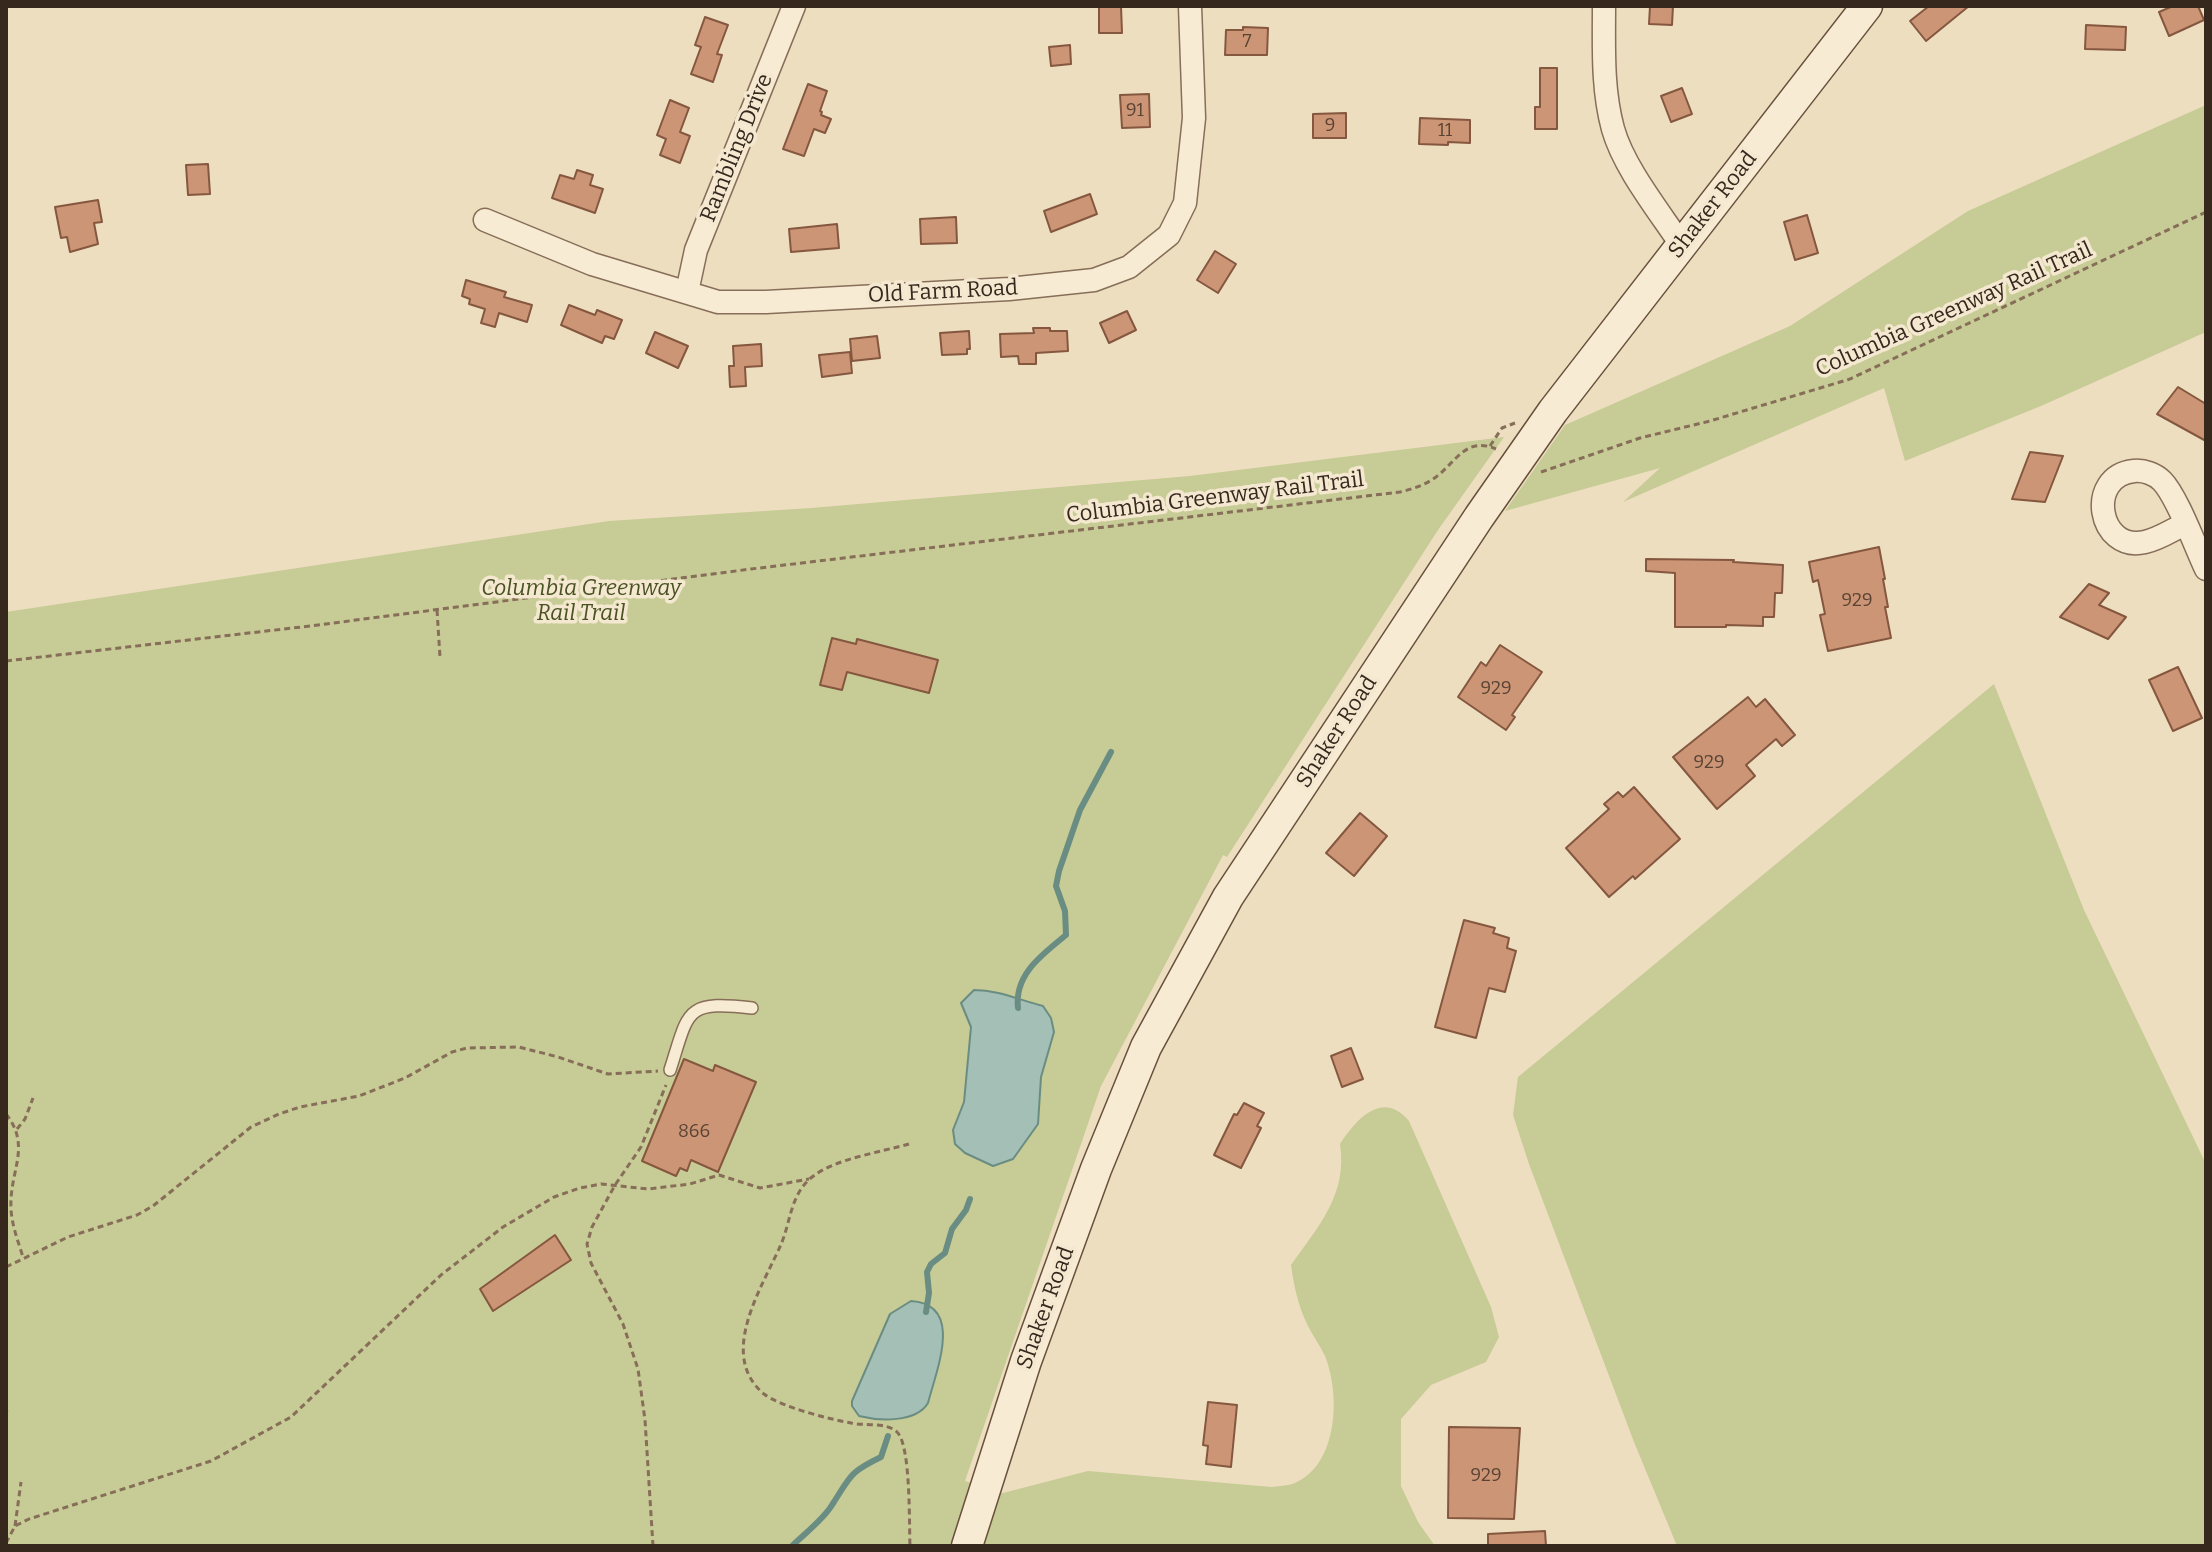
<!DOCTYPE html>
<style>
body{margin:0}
#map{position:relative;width:2212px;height:1552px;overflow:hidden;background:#eddec0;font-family:Bitter,serif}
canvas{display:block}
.frame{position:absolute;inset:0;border:8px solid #36281d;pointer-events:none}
</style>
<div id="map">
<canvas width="2212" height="1552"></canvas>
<div class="frame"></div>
</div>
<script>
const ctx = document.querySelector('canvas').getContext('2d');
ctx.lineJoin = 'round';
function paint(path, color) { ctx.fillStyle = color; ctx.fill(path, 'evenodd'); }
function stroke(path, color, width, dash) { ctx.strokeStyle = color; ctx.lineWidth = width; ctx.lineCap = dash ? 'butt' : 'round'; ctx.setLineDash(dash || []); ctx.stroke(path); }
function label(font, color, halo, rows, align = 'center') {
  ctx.font = font + ' Bitter,serif'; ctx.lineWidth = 7; ctx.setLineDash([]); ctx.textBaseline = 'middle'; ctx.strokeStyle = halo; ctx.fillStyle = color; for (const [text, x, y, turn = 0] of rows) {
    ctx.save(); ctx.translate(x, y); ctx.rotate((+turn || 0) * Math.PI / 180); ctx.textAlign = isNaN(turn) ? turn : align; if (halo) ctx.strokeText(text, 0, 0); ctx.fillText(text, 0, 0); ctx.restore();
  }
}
const green = new Path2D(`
 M2206,105V332L2041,406L1905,461L1884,388L1623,502L1660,468L1505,511L1565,425L1790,326L1968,211Z
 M1504,437L1438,530L1227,857L1223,855L1101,1086L965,1481L1003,1493L1088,1471L1271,1487C1279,1486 1288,1486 1295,1483C1339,1464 1340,1393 1325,1356C1320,1345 1312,1335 1307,1324C1298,1305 1294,1286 1291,1265C1318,1227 1348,1194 1340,1144C1356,1120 1382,1089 1409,1121L1491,1307L1499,1337L1486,1362L1431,1385L1401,1419V1486L1418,1522L1435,1546H6V612L609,521L811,508L1190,476Z
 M1994,684L2084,910L2206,1164V1546H1677L1634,1442L1529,1164L1513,1115L1518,1077Z`);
const water = new Path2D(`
 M974,990C999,990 1019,1000 1043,1006L1051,1018L1054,1032L1041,1077L1038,1124L1013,1159L993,1166L965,1153L955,1144L953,1130L964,1102L971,1027L961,1003Z
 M911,1301C965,1304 936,1371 928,1403C916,1423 879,1421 859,1416L852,1406V1401L890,1314Z`);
const stream = new Path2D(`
 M1018,1008C1014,974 1043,954 1066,935L1065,911L1056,886L1059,871L1080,810L1111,752
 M926,1312L929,1293L927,1272L931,1264L945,1253L952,1229L966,1210L970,1199
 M792,1546C805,1533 823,1520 832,1505C851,1476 848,1473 881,1457L888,1436`);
const building = new Path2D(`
 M1099,6H1121L1122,33H1099Z
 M1650,6H1673L1672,25L1649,24Z
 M1929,6H1969L1926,41L1910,21Z
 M2173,6H2198L2204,20L2169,36L2159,12Z
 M705,17L728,25L717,54L722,55L713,82L691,74L701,47L695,45Z
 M2086,25L2126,27L2125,50L2085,49Z
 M1243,27L1268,28L1267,55H1225L1226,30H1243Z
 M1070,45L1071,64L1051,66L1049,47Z
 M1540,68H1557V129H1535V107H1540Z
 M808,84L827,91L820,111L822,112L821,115L831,119L825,133L814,129L804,156L783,149Z
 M1682,88L1692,114L1671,122L1661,96Z
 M1149,94L1150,127L1122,128L1120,95Z
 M670,100L689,108L680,132L690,136L680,163L660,155L666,139L657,135Z
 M1346,113V138H1313V114Z
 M1420,118L1470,120V143L1448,142V145L1419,144Z
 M208,164L210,194L188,195L186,165Z
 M577,170L593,175L590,185L603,189L595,213L552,198L560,175L574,179Z
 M1090,194L1097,214L1051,232L1044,211Z
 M98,200L102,222L94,223L98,244L70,252L67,237L61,238L55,207Z
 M1807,215L1818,253L1795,260L1784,222Z
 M956,217L957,243L921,244L920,219Z
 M837,224L839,248L791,252L789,229Z
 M1215,251L1236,264L1218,293L1197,280Z
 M466,280L506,292L504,297L532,305L527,322L499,313L495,327L481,323L485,309L469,304L470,299L462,296Z
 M569,305L595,315L597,310L622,320L614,339L605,336L602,343L561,325Z
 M1127,311L1136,330L1109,343L1100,323Z
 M1033,328H1050V331H1067L1068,351L1036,353V364H1019L1018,356L1001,357L1000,334L1034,333Z
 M969,331L970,349H967V354L942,355L940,333Z
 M655,332L688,346L678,368L646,353Z
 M877,336L880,358L852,361L850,339Z
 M761,344L762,366L745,367L746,386L730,387L729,366H734L733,346Z
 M850,352L852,373L822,377L819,355Z
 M2178,387L2206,404V441L2157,414Z
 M2030,452L2063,456L2045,502L2012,499Z
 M1879,547L1885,579H1883L1888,607H1885L1891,638L1828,651L1820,615L1825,614L1818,580L1813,582L1809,562Z
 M1646,559L1734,560L1733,562L1783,565L1782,593H1775L1774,617H1763V626L1726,625V627H1675V573L1646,571Z
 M2089,584L2109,593L2099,605L2126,617L2108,639L2060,617Z
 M832,638L856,644L857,639L938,660L929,693L847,672L842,690L820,685Z
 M1500,645L1542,672L1512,715L1515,717L1506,730L1458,697L1481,662L1486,666Z
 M2178,667L2202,718L2173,731L2149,680Z
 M1748,697L1756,707L1765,699L1795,735L1782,746L1776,739L1746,765L1755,776L1717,809L1673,757Z
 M1634,787L1680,839L1635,879L1633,876L1609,897L1566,848L1609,809L1604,804L1618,792L1623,797Z
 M1360,813L1387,836L1354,876L1326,853Z
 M1464,920L1495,928L1493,933L1509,938L1507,948L1516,951L1505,992L1489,988L1476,1038L1435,1027Z
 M1351,1048L1363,1079L1342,1087L1331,1056Z
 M684,1059L713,1071L715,1065L756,1082L718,1172L691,1160L687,1171L680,1168L676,1176L642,1161Z
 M1244,1103L1264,1113L1257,1126L1261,1128L1241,1168L1214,1155L1234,1114L1237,1115Z
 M555,1235L571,1260L493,1311L480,1289Z
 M1208,1402L1237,1405L1231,1467L1206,1464L1208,1446L1203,1445Z
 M1449,1427L1520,1428L1514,1519L1448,1518Z
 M1545,1531L1546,1546H1488V1534Z`);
const path = new Path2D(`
 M1490,446L1502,428L1515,423
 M1541,472L1640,438L1710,421L1850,379L2206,212
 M437,610L440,657
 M6,661L310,626L751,569L1400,492C1413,489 1425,485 1436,477C1456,462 1466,436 1496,449
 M6,1114C32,1147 9,1171 11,1209C12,1226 18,1241 23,1257
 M17,1129L25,1119L33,1098
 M909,1144C881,1152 834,1159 812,1177C791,1194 791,1219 782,1242C764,1285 716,1354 764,1394C781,1407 829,1419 851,1423C864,1426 887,1422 897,1432C911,1445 909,1524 910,1546
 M6,1267L68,1237L137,1215L153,1206L251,1127L279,1114L300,1107L359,1096L405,1078L452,1052L467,1048L519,1047L558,1057L608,1074L658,1071
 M6,1409L7,1412
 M15,1526L21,1482
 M6,1543L15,1526L29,1519L211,1461L291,1417L441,1275L503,1227L554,1197L580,1188L601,1184L648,1189L690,1184L719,1175L760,1188L809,1179
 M653,1546L645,1420L638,1369L623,1324L591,1263L587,1244L592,1227L615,1185L641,1147L666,1085`);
const lane = new Path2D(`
 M670,1070C689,1011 684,1000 752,1008`);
const street = new Path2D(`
 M1604,6C1604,47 1602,89 1613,129C1624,168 1659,211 1682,246
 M485,220L592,264L718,302H766L1009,289L1094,280L1129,267L1169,235L1185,203L1194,118L1190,6
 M687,292L696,250L794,6
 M2185,524C2172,530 2159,539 2145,542C2098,553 2085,476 2134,471C2144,470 2155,474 2162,481C2177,496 2196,548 2206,569`);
const secondary = new Path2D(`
 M967,1546L1026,1361L1096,1169L1146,1047L1228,897L1479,517L1553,411L1867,6`);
const numberNames = [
 ["7",1247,42],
 ["91",1135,111],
 ["9",1330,126],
 ["11",1445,131],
 ["929",1857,601],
 ["929",1496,689],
 ["929",1709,763],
 ["866",694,1132],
 ["929",1486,1476]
];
const streetNames = [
 ["Rambling Drive",737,148,-68],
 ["Shaker Road",1713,205,-52],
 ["Old Farm Road",943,292,-3],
 ["Columbia Greenway Rail Trail",1954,310,-24],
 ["Columbia Greenway Rail Trail",1215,498,-7],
 ["Shaker Road",1337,732,-57],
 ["Shaker Road",1046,1308,-70]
];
const parkNames = [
 ["Columbia Greenway",581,589],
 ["Rail Trail",581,614]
];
paint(green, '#c7cb95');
paint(water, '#a3bfb6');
stroke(water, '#6a8d83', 2);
stroke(stream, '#6a8d83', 6);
paint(building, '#cb9576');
stroke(building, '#85573f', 2);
stroke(lane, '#866e58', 14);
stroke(street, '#866e58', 25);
stroke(secondary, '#68503c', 33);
stroke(path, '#866e58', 3, [6, 4]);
stroke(lane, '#f8ebd3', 11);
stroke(street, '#f8ebd3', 22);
stroke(secondary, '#f8ebd3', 30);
label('18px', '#5b4333', null, numberNames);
label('22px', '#36281d', '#f5e8d0', streetNames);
label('italic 22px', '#495223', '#f5e8d0', parkNames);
</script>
